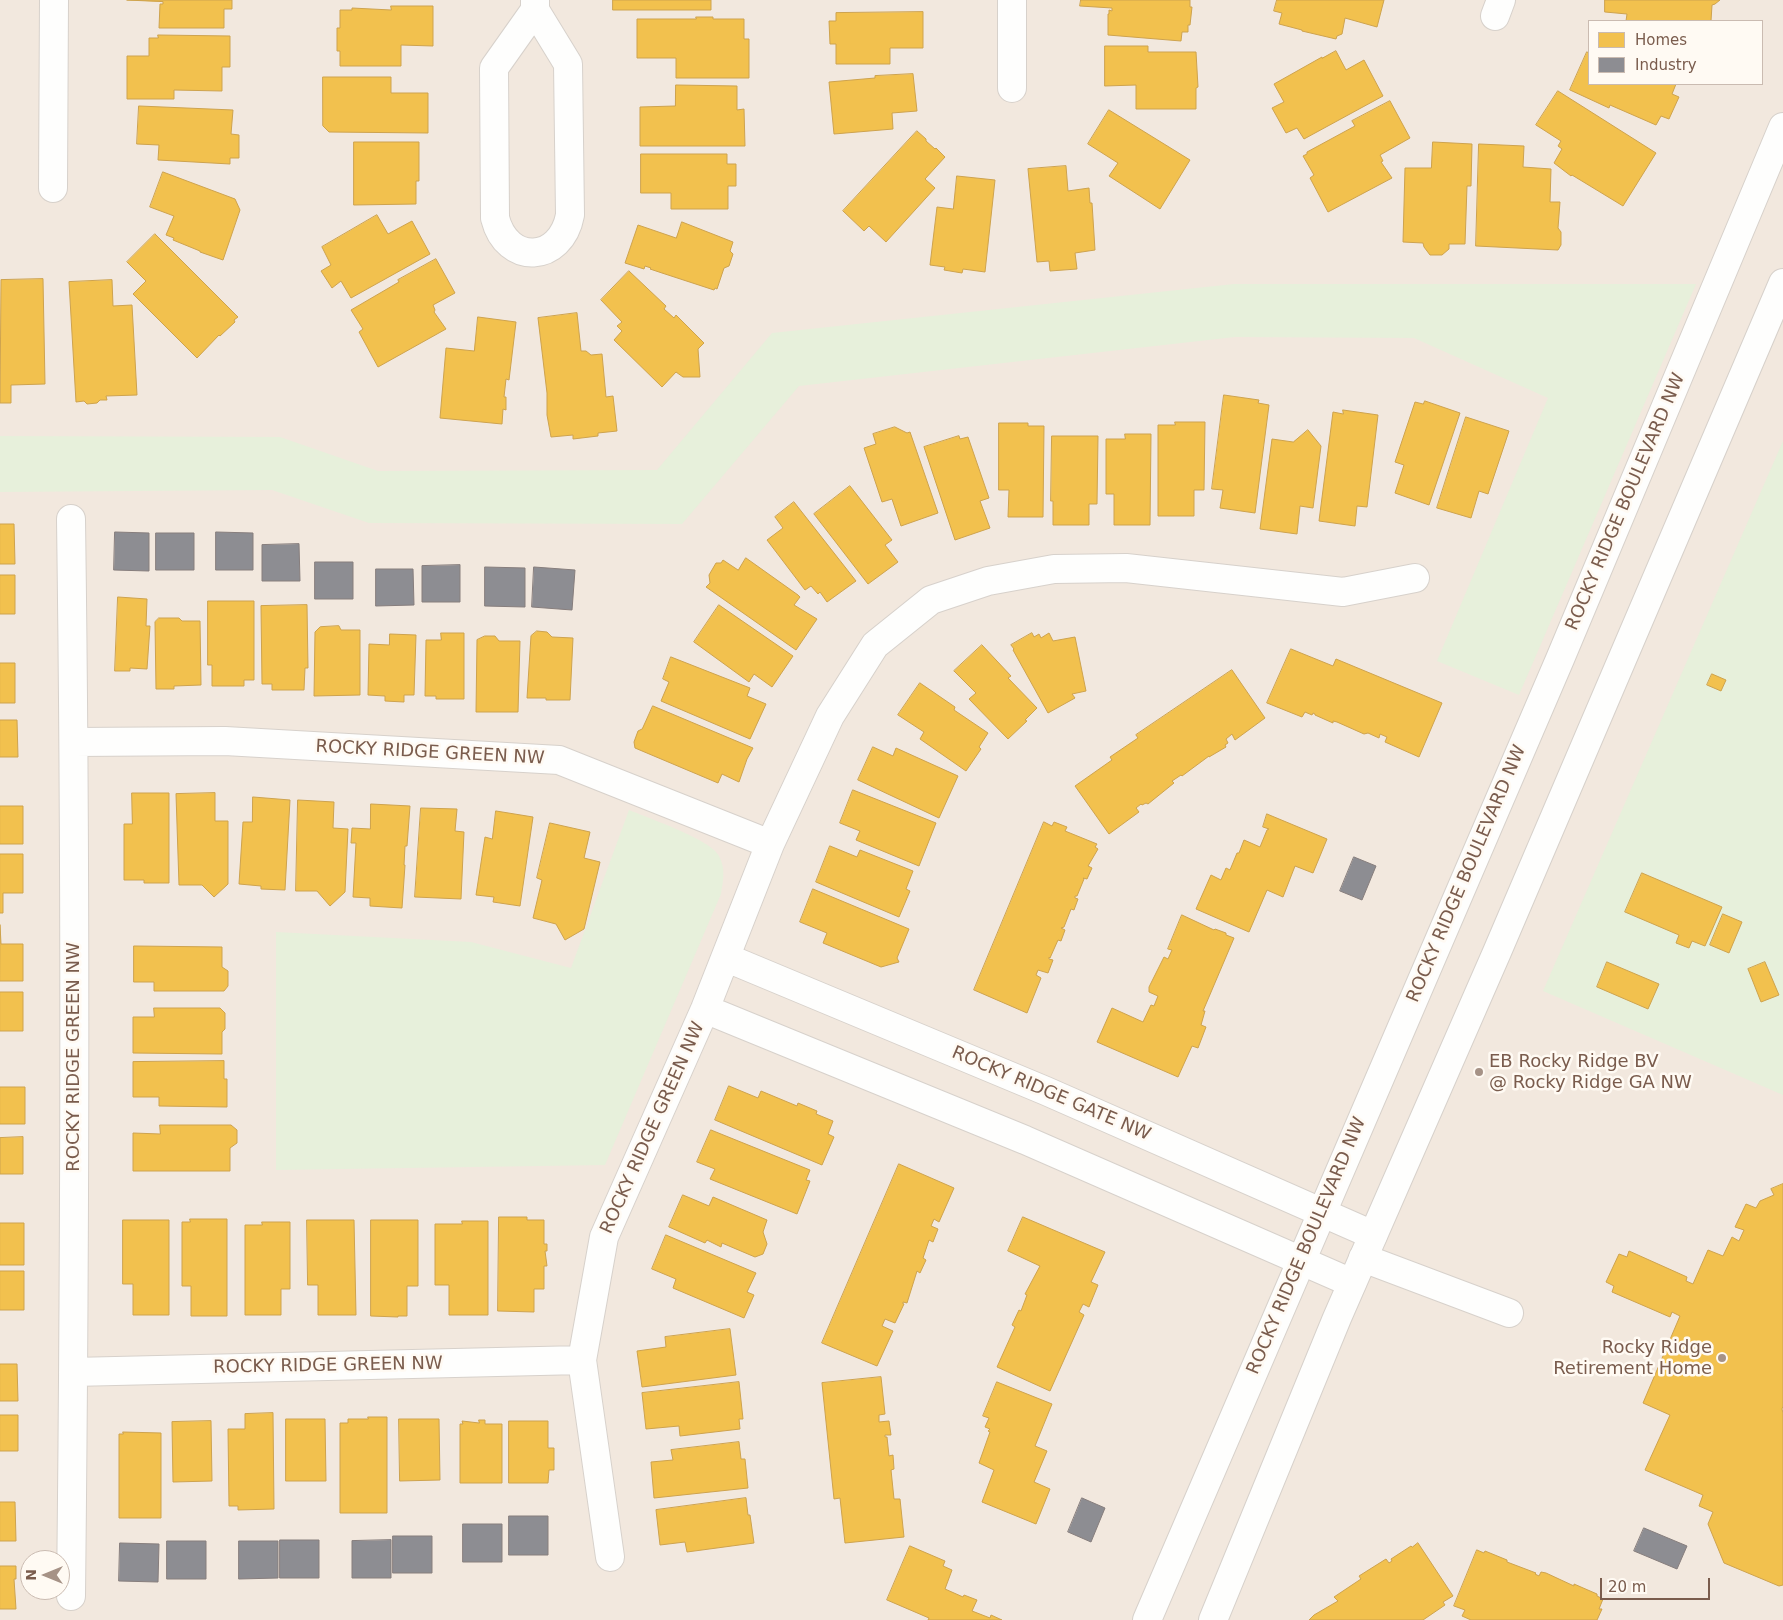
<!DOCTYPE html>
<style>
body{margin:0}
#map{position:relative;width:1783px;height:1620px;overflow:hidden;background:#f9f5f0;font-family:"DejaVu Sans",sans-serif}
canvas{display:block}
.legend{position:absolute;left:1588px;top:20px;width:175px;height:65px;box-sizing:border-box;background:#fffaf3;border:1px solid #cabbb1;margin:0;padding:6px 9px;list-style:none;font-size:15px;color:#7a5c4d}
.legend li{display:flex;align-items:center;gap:10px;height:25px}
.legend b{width:25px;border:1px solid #cabbb1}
.north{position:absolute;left:20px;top:1550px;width:50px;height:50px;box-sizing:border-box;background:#fffaf3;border:1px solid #cabbb1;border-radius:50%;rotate:270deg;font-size:14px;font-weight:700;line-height:20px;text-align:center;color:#7a5c4d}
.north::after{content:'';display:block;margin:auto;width:18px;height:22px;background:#a69286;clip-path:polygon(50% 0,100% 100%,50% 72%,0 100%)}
.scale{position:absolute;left:1600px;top:1578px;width:110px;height:22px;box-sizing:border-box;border:2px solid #7a5c4d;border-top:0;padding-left:6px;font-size:15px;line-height:18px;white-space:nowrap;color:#7a5c4d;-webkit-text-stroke:4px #fffaf3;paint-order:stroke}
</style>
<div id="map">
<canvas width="1783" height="1620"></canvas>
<ul class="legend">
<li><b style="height:14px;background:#f2c14e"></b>Homes</li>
<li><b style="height:14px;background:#8d8d92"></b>Industry</li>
</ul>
<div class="north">N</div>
<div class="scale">20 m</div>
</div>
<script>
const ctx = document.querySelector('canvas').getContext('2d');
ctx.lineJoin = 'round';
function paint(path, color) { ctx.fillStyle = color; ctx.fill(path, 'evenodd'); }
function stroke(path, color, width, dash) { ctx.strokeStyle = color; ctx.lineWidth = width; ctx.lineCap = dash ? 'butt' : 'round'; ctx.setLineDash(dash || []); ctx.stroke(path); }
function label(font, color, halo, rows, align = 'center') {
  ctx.font = font + ' "DejaVu Sans",sans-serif'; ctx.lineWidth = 5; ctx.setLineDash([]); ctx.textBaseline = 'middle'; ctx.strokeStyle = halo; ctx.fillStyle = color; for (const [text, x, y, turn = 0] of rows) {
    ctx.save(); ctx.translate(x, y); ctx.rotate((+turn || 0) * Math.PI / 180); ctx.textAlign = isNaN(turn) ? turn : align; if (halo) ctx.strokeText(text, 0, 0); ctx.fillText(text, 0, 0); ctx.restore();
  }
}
const residential = new Path2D(`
 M0,0H1783V1620H0ZM1589,21H1762V84H1589ZM30,1560H60V1590H30Z`);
const green = new Path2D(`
 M1234,284H1696L1519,695L1437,661L1548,398L1414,338L1235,337L799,386L682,524L369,523L272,490L0,492V436L280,437L378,471L657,470L772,333Z
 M1783,441V1095L1543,991Z
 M629,810C648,818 712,840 719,856C726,870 723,880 721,894L605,1165L276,1170V932L471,942L571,968Z`);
const homes = new Path2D(`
 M127,0H232V9H224V28H159L160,4H163V2Z
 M613,0H711V10H613Z
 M1081,0H1190V7H1192L1190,25H1188V32H1182L1181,41L1108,35V14H1109V10L1112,11V8L1080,6Z
 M1277,0H1384L1377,27L1345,18L1342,34L1337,36L1336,39L1302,31V30L1279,24L1282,13L1274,11Z
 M1605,0H1720L1715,4L1712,5L1711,21H1626L1627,14L1605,12Z
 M391,6H433V46L401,45V66H340V51H337V28H340V10H352V8L391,10Z
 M923,12V48H890V64H836V44H830L829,21H836V13Z
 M696,17H713V19H744V39H749V78H676V58H637V19H696Z
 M158,35L230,36V67H222V91L174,90V99H127V56H149V38H158Z
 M1105,46H1148V52H1196L1198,87L1196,88V109H1136V85L1105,86Z
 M1336,51L1346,70L1364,60L1383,96L1304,139L1297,128L1286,133L1272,108L1284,102L1274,84L1322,57V58Z
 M1587,52L1589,53V84H1676L1672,94L1679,97L1669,119L1661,116L1656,125L1610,105L1609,108L1570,90Z
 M913,74L917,111L892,113L893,129L834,134L829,82L875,78V76Z
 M323,77H391V93H428V133L329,132L323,126Z
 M676,85L737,86V110L744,109L745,146H640V107L675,106Z
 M1558,91L1656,153L1623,206L1572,175L1571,176L1554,163L1562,149L1558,146L1561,141L1536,125Z
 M1390,101L1410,138L1380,155L1383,161L1381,162L1392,178L1328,212L1310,178L1314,175L1303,156L1307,154V152L1355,126L1352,121Z
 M139,106L233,110L231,134L239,135V158H230V164L158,160L159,145L137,144Z
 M1109,110L1190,160L1160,209L1109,176L1118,163L1088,144Z
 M917,131L926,139V141L935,149L936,148L945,157L925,179L935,188L886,242L869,226L864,231L843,211Z
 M354,142H419V181H416V204L354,205Z
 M1433,142L1472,144L1471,186H1467L1465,244H1449V249L1442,255H1430L1424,247L1423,243L1403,242L1405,168H1431Z
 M1479,144L1524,146L1523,167L1551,169L1550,202H1560L1558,228L1561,232V245L1558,250L1476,246Z
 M641,154H727V164H736V186H728V209H671V193H641Z
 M1066,166L1068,191L1089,188L1090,203H1092L1095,250L1075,253L1077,269L1050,271L1049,261L1037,262L1028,169Z
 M163,172L235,199L240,210L223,260L200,252V251L173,240L174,238L166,235L174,216L150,207Z
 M957,176L995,180L985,272L963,269L962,273L944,270L945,267L930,265L937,207L953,209Z
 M377,215L388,234L412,221L430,254L351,298L341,281L332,288L321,271L331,265L322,247Z
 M682,222L733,242L730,251L733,254L729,266L724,268L717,289L715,288L714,290L662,273L650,269L651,268L645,266L644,269L625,263L638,225L676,238Z
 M155,234L238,317L234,320L235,322L220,336L219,335L197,358L133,294L146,281L127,262Z
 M436,259L455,293L433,305L435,310L434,312L446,329L378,367L359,332L363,329L351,310L399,282L398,280Z
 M629,271L666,306L664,309L674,318L676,315L704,343L698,349L700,377H683L676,372L662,387L614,340L622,331L617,326L622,322L601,300Z
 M43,279L45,384L11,385V403H0L1,280Z
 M112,280L113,306L132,305L137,395L106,396L107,400H100L97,403L87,404L84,401L76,402L69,282Z
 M577,313L581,351H586L591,355L602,354L606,397L613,396L617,431L598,433V436L573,439V435L551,437L547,415V393L538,318Z
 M478,317L516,322L509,380L506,379L504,397H506V410L503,409L502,424L440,418L446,348L474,351Z
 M1224,395L1259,400L1258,403L1269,405L1255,513L1220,508L1223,490L1212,489Z
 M1425,401L1460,413L1429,505L1395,493L1404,465L1395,462L1415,402L1423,404Z
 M1343,410L1378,415L1367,507L1357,506L1355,526L1319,521L1333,412L1343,414Z
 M1466,417L1509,431L1488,494L1479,491L1471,518L1437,508Z
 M1175,422H1205L1204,490H1194V516H1158V425H1175Z
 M999,423H1028V426H1044L1043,517H1008L1009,490H999Z
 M895,427L907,433L910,432L938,513L901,526L892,499L882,502L864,448L876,444L873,434Z
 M1308,430L1321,446L1313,508L1300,506L1297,534L1260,529L1272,439L1293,442Z
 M1125,434H1151L1150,525H1114V494H1106V439H1125Z
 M959,436L960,439L968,437L989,498L980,501L990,528L955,540L924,447Z
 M1052,436H1098L1097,504H1089V525H1053V501H1051Z
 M850,486L892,540L885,545L898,562L868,584L814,514Z
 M794,502L856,581L827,602L820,592L818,594L811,586L805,590L767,540L783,528L775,517Z
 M0,524H14L15,564H0Z
 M746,558L798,595L800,597L794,605L817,619L796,650L706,587L710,583L709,575L716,563H721L723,560L738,570Z
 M0,575H15V614H0Z
 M118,597L147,599L146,626H150L147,669L130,668V671H115Z
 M208,601H254V680H244V686H212V665H208Z
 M307,605L308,668H305L304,690H272V684H262L261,606Z
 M719,605L793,656L772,687L754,674L749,682L694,642Z
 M159,618H179L182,621H200L201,685L174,686V689H156L155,622Z
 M339,626L341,630H360V695L314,696L315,632L320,627Z
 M537,631L547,632L552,637L573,638L570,700H546V698H527L531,636Z
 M441,633H464V699H436V696H425L426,640H441Z
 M1032,633L1034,637L1039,634L1041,638L1049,633L1053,641L1075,637L1086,691L1072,694L1075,698L1048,713L1013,650L1014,649L1011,645Z
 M390,634L416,635L414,695H404V702L385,701V696L368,695L369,644L389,645Z
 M485,636H495L499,641H520L518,712H476L477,640Z
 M982,645L1011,676L1008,678L1037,708L1025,720L1027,721L1008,739L969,699L976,693L954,671Z
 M1291,649L1333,666L1336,659L1442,703L1419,757L1385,742L1387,737L1380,734L1379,738L1368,733L1364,734L1337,722L1333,721V723L1315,715V714L1313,713L1312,715L1305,712L1302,717L1267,703Z
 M671,657L750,688L747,696L766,704L750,739L661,701L669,682L663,679Z
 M0,663H15V703H0Z
 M1232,670L1265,718L1235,740L1232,734L1226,739L1228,743L1225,745L1226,747L1209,757V756L1182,776L1181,775L1172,781L1174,783L1148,804L1146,803L1142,805L1141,804L1136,808L1139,812L1109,834L1075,786L1112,760L1110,757L1138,738L1136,735Z
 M1712,674L1726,680L1721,691L1707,685Z
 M920,683L955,707L954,710L988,733L979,747L981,749L966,771L920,739L924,732L898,715Z
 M653,706L753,748L747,759L739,782L722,774L718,783L635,748L634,742L638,731L642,729Z
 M0,720H17L18,757H0Z
 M873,747L893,756L896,748L958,776L939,818L858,780Z
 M853,790L936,823L919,866L856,840L860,831L840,823Z
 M132,793H169V883H144V880H124V824H132Z
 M215,793V821H228V884L214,897L202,885H179L176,794Z
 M253,797L290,800L285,890L261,889V886L239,884L243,822H252Z
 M298,800L334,802L333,828L348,829L345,892L330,906L317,891H296Z
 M371,804L410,806L407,846H405L404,865H405L402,908L370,906V898L353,897L356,843H351L352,828L370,829Z
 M0,806H23V844H0Z
 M421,808L457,809L455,831L464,832L461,899L415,897Z
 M496,811L533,817L520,906L493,902L494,897L476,895L485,837L492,839Z
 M1267,814L1327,839L1313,873L1295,866L1283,897L1267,890L1249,932L1196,909L1211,875L1221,880L1226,868L1230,870L1237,853H1239L1244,840L1260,847L1267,830L1269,829L1263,827Z
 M1044,822L1052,826L1054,822L1067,827L1065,831L1097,844L1095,847L1098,849L1088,866L1092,868L1087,879L1083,878L1084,879L1077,896H1075V898L1078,899L1074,910L1071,909L1064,927L1061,928L1065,930L1061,941L1058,940L1050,958L1049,957V959L1053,960L1048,973L1038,970L1036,975L1041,978L1027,1013L974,990Z
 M550,823L590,832L584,858L600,862L584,929L565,940L556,924L533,918L542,880L537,878Z
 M830,846L857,857L860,850L913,871L906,889L910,891L899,917L816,882Z
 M0,854H23V893H3V913H0Z
 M1642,873L1722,907L1705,946L1692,941L1689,948L1676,943L1679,935L1625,912Z
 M813,889L909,929L897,958L899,962L881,967L823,943L827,933L800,922Z
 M1723,914L1742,922L1729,953L1710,945Z
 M1182,915L1214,930L1215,929L1226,933V935L1234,938L1203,1011H1205L1201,1025L1206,1027L1198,1048L1192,1046L1178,1077L1097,1042L1112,1008L1143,1022L1151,1005L1154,1006L1158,996L1149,992V987L1164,957L1168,959L1172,950L1168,949Z
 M0,925L1,944H23V981H0Z
 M134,946L222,947V967L228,971V986L224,991H154V982H134Z
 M1607,962L1659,984L1648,1009L1597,987Z
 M1765,962L1779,995L1761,1002L1748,969Z
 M0,992H23V1031H0Z
 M154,1008H220L225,1013V1029L222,1032V1054L133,1053V1017H154Z
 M224,1061V1079H227V1107L159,1106V1097H133V1062Z
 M729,1086L758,1098L761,1091L797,1106L798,1103L817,1111L816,1114L833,1121L828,1134L834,1137L822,1165L715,1120Z
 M0,1087H25V1124H0Z
 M160,1125H231L237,1130V1143L230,1148V1171H133V1133L160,1134Z
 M711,1130L810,1170L806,1180L810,1181L797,1214L710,1179L715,1169L697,1162Z
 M23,1137V1174H0V1138Z
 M899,1164L954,1188L939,1222L934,1219L931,1226L938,1229L933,1242L929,1240L923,1258L926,1260L920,1273L917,1271L907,1303L903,1302V1304H904L895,1323L885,1319L882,1326L893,1331L877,1366L822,1343Z
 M1783,1184V1406L1782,1409L1783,1413V1585L1779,1586L1724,1563L1708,1524L1713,1512L1699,1506L1703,1495L1645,1470L1670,1415L1643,1403L1680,1316L1672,1312L1670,1317L1612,1292L1614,1286L1606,1282L1619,1254L1627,1257L1629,1251L1687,1277L1686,1281L1693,1284L1708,1250L1723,1256L1732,1237L1739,1241L1744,1230L1735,1227L1746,1204L1756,1208L1760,1201L1774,1195L1771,1189Z
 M683,1195L709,1206L713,1197L767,1220L763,1232L767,1244L763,1254L755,1257L722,1243L721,1247L707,1240L705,1243L669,1227Z
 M499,1217H527V1220H544V1244H547V1251H545L547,1266H544V1289H534V1312L498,1311Z
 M1023,1217L1105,1252L1091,1282L1098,1285L1089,1307L1083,1304L1079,1312L1084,1315L1050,1391L997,1367L1015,1327L1012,1325L1019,1310L1021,1311L1027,1295L1025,1294L1040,1266L1008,1251Z
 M190,1219H227V1316H191V1286H182V1222H190Z
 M123,1220H169V1315H133V1284H123Z
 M307,1220H354L356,1315H318V1285H308Z
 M371,1220H418V1286H407V1316H398V1317L371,1316Z
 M462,1221H488V1315H449V1285H435V1224H462Z
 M262,1222H290V1289H281V1315H245V1225H262Z
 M0,1223H24V1265H0Z
 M666,1235L756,1273L747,1292L754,1295L744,1318L673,1288L676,1279L652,1269Z
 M0,1271H24V1310H0Z
 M730,1329L736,1375L642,1387L637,1351L666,1347L665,1337Z
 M0,1364H17L18,1401H0Z
 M881,1377L885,1414L879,1415V1422L889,1421L891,1435H885V1437H887L889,1456L893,1455L894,1469L891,1470L894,1499H900L904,1537L845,1543L840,1498L834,1499L822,1383Z
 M739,1382L743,1419H739L740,1429L680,1436L679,1426L646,1429L642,1393Z
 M997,1382L1052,1404L1035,1446L1047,1451L1034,1482L1050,1489L1036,1524L982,1502L994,1470L979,1463L990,1432L988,1431L990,1429L985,1427L989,1418L983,1416Z
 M273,1413L274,1509L238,1510V1506H229L228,1429H245V1414Z
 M0,1415H18V1451H0Z
 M368,1417H387V1513H340V1423H348V1419H368Z
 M286,1419H325L326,1481H286Z
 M399,1419H439L440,1480L400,1481Z
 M479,1420H485V1424H502V1483H460V1424H463L462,1421L479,1423Z
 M211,1421L212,1481L173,1482L172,1422Z
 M509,1421H548V1448H554V1470H549L548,1483H509Z
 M123,1432L161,1433V1518H119V1434H123Z
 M739,1442L741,1459H745L748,1488L654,1498L651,1462L673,1460L671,1450Z
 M746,1498L748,1515H750L754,1543L687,1552L685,1542L660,1545L656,1510Z
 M0,1502H15L16,1541H0Z
 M1418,1543L1453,1596L1443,1602L1445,1605L1423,1620H1309L1314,1615L1338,1601L1334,1597L1361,1579L1359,1576L1386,1559L1389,1563L1392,1561L1391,1559L1411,1546L1412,1547Z
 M910,1546L945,1561L943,1566L952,1570L945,1589L963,1597L964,1595L977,1600L972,1611L990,1618L991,1615L1002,1620H928L929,1618L887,1600Z
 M1477,1550L1484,1553L1485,1551L1507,1560V1562L1536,1573L1535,1574L1539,1576L1541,1572L1546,1573L1574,1586V1584L1597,1594V1596L1603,1599L1599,1609H1602L1597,1620H1471L1462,1616L1465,1610L1454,1606Z
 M0,1566H16V1579H14L16,1609H0Z`);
const industry = new Path2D(`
 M115,532L149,533V571L114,570Z
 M216,532L253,533V570H216Z
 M156,533H194V570H156Z
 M299,544L300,581H262V545Z
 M315,562H353V599H315Z
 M460,565V602H422V566Z
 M485,567L525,568V607L485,606Z
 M534,567L575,570L572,610L532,607Z
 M376,569H413L414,605L376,606Z
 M1354,857L1376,866L1362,900L1340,891Z
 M1082,1498L1105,1508L1091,1542L1068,1532Z
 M509,1516H548V1555H509Z
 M463,1524H502V1562H463Z
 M1644,1528L1687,1546L1677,1569L1634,1551Z
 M393,1536H432V1573H393Z
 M280,1540H319V1578H280Z
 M391,1540V1578H352V1541Z
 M167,1541H206V1579H167Z
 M239,1541H278V1578L239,1579Z
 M120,1543L159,1544L158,1582L119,1581Z`);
const minor = new Path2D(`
 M535,0V10L568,64L570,215C561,263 507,266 495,218L494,68L535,10
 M1012,0V88
 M1495,16L1501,0
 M53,188L54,0
 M71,519C76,878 75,1237 71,1596
 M74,742L225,741L559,760L770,844
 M727,958L1046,1091L1373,1235
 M705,1009L1025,1140L1352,1283
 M1363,1258L1509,1313
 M582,1360L610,1557
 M73,1372L582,1360L604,1237L705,1009L770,844L830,716L875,645L931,600L988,581L1054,569L1126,568L1343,592L1415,578`);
const tertiary = new Path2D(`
 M1147,1620L1560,659L1783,127
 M1213,1620L1337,1318L1497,952L1783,283`);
const markers = [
 [1479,1072,5,"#a69286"],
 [1722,1358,5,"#a69286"]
];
const streetNames = [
 ["ROCKY RIDGE BOULEVARD NW",1626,502,-67],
 ["ROCKY RIDGE GREEN NW",430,753,3],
 ["ROCKY RIDGE BOULEVARD NW",1467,874,-67],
 ["ROCKY RIDGE GREEN NW",74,1057,-90],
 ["ROCKY RIDGE GATE NW",1051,1094,23],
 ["ROCKY RIDGE GREEN NW",653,1128,-66],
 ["ROCKY RIDGE BOULEVARD NW",1307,1246,-67],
 ["ROCKY RIDGE GREEN NW",328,1366,-1]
];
const poiNames = [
 ["EB Rocky Ridge BV",1489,1062],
 ["@ Rocky Ridge GA NW",1489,1083],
 ["Rocky Ridge",1712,1348,"right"],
 ["Retirement Home",1712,1369,"right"]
];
paint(residential, '#f2e8de');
paint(green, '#e7f0db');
paint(homes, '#f2c14e');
stroke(homes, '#cea34e', 1);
paint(industry, '#8d8d92');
stroke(industry, '#877e7d', 1);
stroke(minor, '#d7d1cb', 30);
stroke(tertiary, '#d7d1cb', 30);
stroke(minor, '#fefefd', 28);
stroke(tertiary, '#fefefd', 28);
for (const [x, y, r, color] of markers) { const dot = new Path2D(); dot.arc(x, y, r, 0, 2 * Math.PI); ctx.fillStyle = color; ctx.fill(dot); stroke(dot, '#fffaf3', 2); }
label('18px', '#7a5c4d', '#fffaf3', streetNames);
label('18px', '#7a5c4d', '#fffaf3', poiNames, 'left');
</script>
